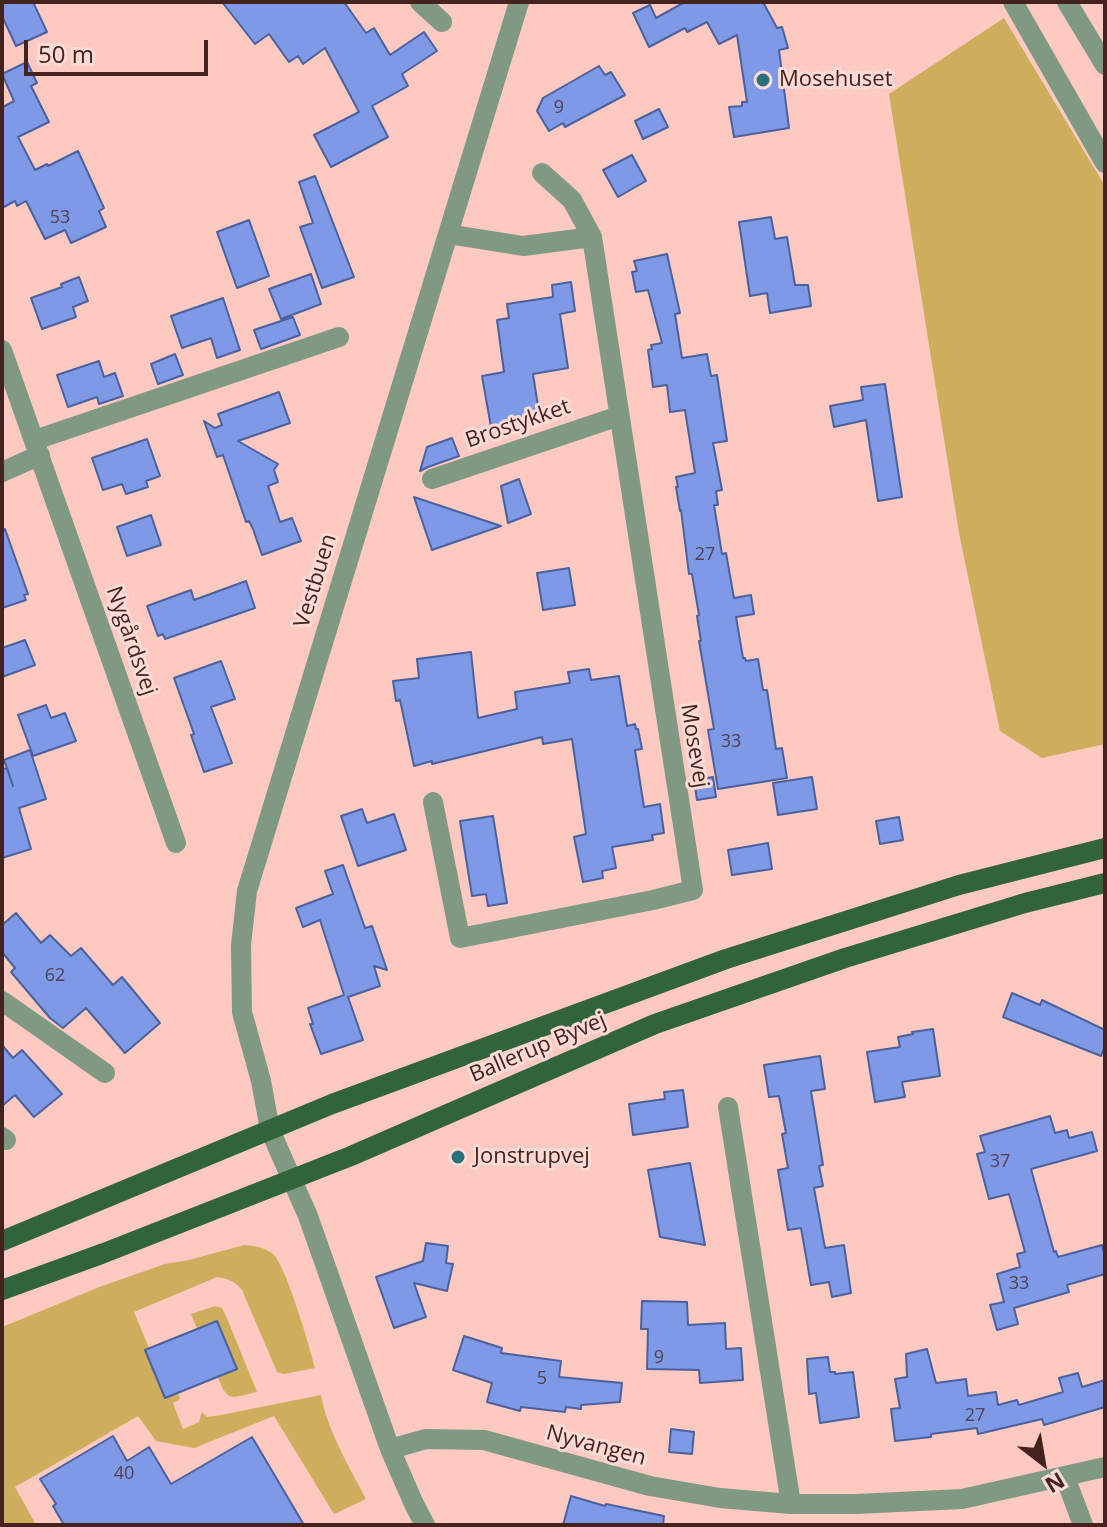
<!DOCTYPE html>
<meta charset="utf-8">
<style>
body{margin:0}
#map{position:relative;width:1107px;height:1527px;overflow:hidden;background:#fdc9c1;font-family:"Open Sans",sans-serif}
canvas{display:block}
.frame{position:absolute;inset:0;border:4px solid #44231f;pointer-events:none}
.north{position:absolute;left:1003px;top:1423px;width:80px;height:80px;-webkit-text-stroke:6px #ffdbd6;paint-order:stroke;rotate:149deg;font-size:22px;font-weight:700;line-height:32px;text-align:center;color:#44231f}
.north::after{content:'';display:block;margin:auto;width:28px;height:36px;background:#44231f;clip-path:polygon(50% 0,100% 100%,50% 72%,0 100%)}
.scale{position:absolute;left:24px;top:40px;width:184px;height:36px;box-sizing:border-box;border:4px solid #44231f;border-top:0;padding-left:10px;font-size:24px;line-height:28px;white-space:nowrap;color:#44231f;-webkit-text-stroke:6px #ffdbd6;paint-order:stroke}
</style>
<div id="map">
<canvas width="1107" height="1527"></canvas>
<div class="frame"></div>
<div class="north">N</div>
<div class="scale">50 m</div>
</div>
<script>
const ctx = document.querySelector('canvas').getContext('2d');
ctx.lineJoin = 'round';
function paint(path, color) { ctx.fillStyle = color; ctx.fill(path, 'evenodd'); }
function stroke(path, color, width, dash) { ctx.strokeStyle = color; ctx.lineWidth = width; ctx.lineCap = dash ? 'butt' : 'round'; ctx.setLineDash(dash || []); ctx.stroke(path); }
function label(font, color, halo, rows, align = 'center') {
  ctx.font = font + ' "Open Sans",sans-serif'; ctx.lineWidth = 6; ctx.setLineDash([]); ctx.textBaseline = 'middle'; ctx.strokeStyle = halo; ctx.fillStyle = color; for (const [text, x, y, turn = 0] of rows) {
    ctx.save(); ctx.translate(x, y); ctx.rotate((+turn || 0) * Math.PI / 180); ctx.textAlign = isNaN(turn) ? turn : align; if (halo) ctx.strokeText(text, 0, 0); ctx.fillText(text, 0, 0); ctx.restore();
  }
}
const green = new Path2D(`
 M1004,18L1105,186V744L1042,758L1000,731L959,533L889,94Z
 M244,1245C255,1246 264,1247 273,1254C286,1265 310,1348 315,1368L284,1374L277,1372L242,1290C235,1281 228,1279 217,1277L134,1312L149,1348L146,1350L165,1398L178,1393L180,1399L173,1403L183,1429L199,1422L202,1412L207,1417L221,1415L321,1395C327,1430 350,1468 366,1499L334,1514L274,1416L194,1448L156,1441L138,1416L15,1487L36,1525H2V1327L102,1286L165,1264L189,1260Z
 M215,1306L222,1308L226,1316L257,1392C233,1397 227,1404 218,1377L237,1369L217,1321L197,1328L191,1314Z`);
const building = new Path2D(`
 M2,2H33L47,32L16,46L2,16Z
 M222,2H344L366,33L374,28L390,55L424,32L437,51L402,74L408,86L372,106L388,137L331,167L314,135L359,112L325,48L303,64L298,56L289,62L269,34L255,44Z
 M685,2H763L777,28L782,27L788,48L779,50L789,128L734,137L729,107L742,106V102H747L737,35L719,44L707,22L687,32L685,28L649,47L633,13L650,5L656,18Z
 M27,62L37,83L31,86L49,122L18,137L35,170L47,164L48,166L78,151L104,208L99,211L106,227L71,243L65,230L45,239L26,201L17,206L15,201L2,208V105L3,107L14,101L2,74Z
 M599,66L605,75L611,72L625,95L565,127L563,123L549,131L537,111L543,98Z
 M659,109L668,127L643,139L635,121Z
 M632,155L646,181L618,197L603,170Z
 M315,176L354,277L322,288L300,227L313,223L299,182Z
 M771,217L775,239L787,237L795,285H808L811,306L770,313L767,293L750,296L739,222Z
 M249,220L269,276L237,288L217,232Z
 M667,254L680,313L675,314L682,358L707,354L711,376L717,375L727,441L713,443L722,490L716,491L718,505H714L722,554L726,553L734,598L751,595L754,614L736,617L743,658H745L746,661L758,659L763,690H767L776,749L782,748L787,778L718,789L708,730L714,729L699,641H701L697,616L699,615L692,574H689L681,510L680,511L676,487H678L676,477L695,473L685,410L670,412L667,385L653,387L648,350L652,349L651,345L662,343L648,290L636,292L632,272L637,271L634,261Z
 M311,274L321,304L281,319L269,289Z
 M79,277L88,301L73,307L76,317L42,329L31,298L62,287L61,284Z
 M571,282L575,311L560,314L568,368L533,374L540,419L491,427L482,376L504,372L497,320L509,318L507,304L553,297L552,285Z
 M223,298L240,350L217,358L211,338L182,348L171,316Z
 M293,317L300,335L261,349L254,330Z
 M175,354L183,375L158,384L151,364Z
 M99,361L104,377L115,373L123,396L99,404L97,397L68,407L57,375Z
 M885,384L902,497L878,501L866,420L834,427L830,406L863,400L861,387Z
 M279,392L290,423L238,441L278,464L274,470L278,482L268,486L280,522L292,518L301,541L262,555L253,529L249,521L246,522L223,455L217,457L204,421L215,428L222,425L218,414Z
 M452,438L459,456L428,467L420,471L427,447Z
 M147,439L160,476L146,481L148,487L126,494L122,484L103,490L92,458Z
 M519,479L531,514L508,523L501,486Z
 M414,497L501,526L432,550Z
 M151,515L161,545L127,556L117,527Z
 M5,529L28,594L24,595L26,600L2,608V530Z
 M569,568L575,605L543,610L537,573Z
 M246,581L255,608L165,639L163,634L158,636L147,606L191,590L194,600Z
 M25,640L35,665L2,677V648Z
 M471,652L478,718L517,709L515,692L570,683L568,672L589,669L591,680L619,676L627,726L635,724L636,729H638L642,749L635,750L644,807L660,804L664,833L652,835L653,840L612,847L616,868L602,871L603,878L583,882L574,837L586,834L572,739L543,744L542,737L432,764V761L414,766L400,700L396,701L393,681L419,678L417,659Z
 M221,661L235,699L211,707L232,763L204,772L191,735L194,734L174,678Z
 M46,705L51,718L65,713L76,741L33,756L18,715Z
 M30,750L46,799L19,808L31,849L2,858V769L7,768L13,786L4,760Z
 M713,777L716,797L697,800L694,780Z
 M812,777L817,809L778,815L773,783Z
 M362,809L367,823L394,814L406,850L358,866L341,816Z
 M493,816L507,903L488,906L486,894L472,896L460,821Z
 M899,817L903,840L880,844L876,821Z
 M768,843L772,869L732,875L728,850Z
 M343,865L365,928L372,926L387,970L374,966L380,986L348,997L363,1040L321,1054L310,1024H313L308,1008L344,995L320,920L303,927L296,908L333,894L325,871Z
 M16,913L41,943L50,935L71,956L81,948L113,985L122,977L160,1023L125,1053L86,1008L63,1028L50,1018L11,972L15,968L2,952V925Z
 M1012,993L1040,1005L1042,1000L1105,1030V1046L1101,1056L1003,1017Z
 M933,1029L940,1076L902,1082L905,1097L875,1102L867,1052L900,1047L898,1037L913,1034L912,1032Z
 M2,1045L13,1058L22,1050L62,1094L34,1117L15,1095L2,1106Z
 M820,1056L825,1089L811,1091L823,1165L819,1166L823,1186L814,1188L825,1248L844,1245L851,1293L832,1297L829,1282L811,1285L801,1228L788,1230L778,1170L788,1168L782,1134L786,1133L779,1096L769,1097L764,1065Z
 M683,1090L688,1127L633,1135L629,1104L665,1099L664,1092Z
 M1050,1116L1055,1133L1067,1130L1069,1138L1092,1132L1097,1151L1031,1169L1054,1252L1056,1251L1058,1257L1102,1245L1105,1257V1274L1067,1285L1069,1292L1014,1308L1018,1324L997,1330L990,1305L1004,1302L997,1274L1020,1267L1017,1254L1025,1252L1009,1194L989,1199L977,1154L985,1152L980,1136Z
 M690,1163L705,1245L660,1237L648,1170Z
 M426,1243L448,1246L446,1263L453,1264L447,1291L414,1283L426,1317L394,1328L376,1277L423,1261Z
 M642,1301L687,1302L688,1325L725,1323L726,1349L741,1348L743,1380L700,1383L699,1370L647,1369L648,1329H641Z
 M217,1321L237,1369L165,1398L145,1350Z
 M464,1336L502,1348L501,1353L561,1361L559,1377L622,1383L620,1402L581,1405V1409L566,1407L565,1412L521,1407L520,1411L487,1402L492,1383L453,1370Z
 M927,1349L936,1383L966,1379L968,1396L996,1392L998,1405L1017,1400L1019,1405L1063,1392L1059,1378L1078,1373L1082,1387L1105,1380V1407L1044,1425L1042,1419L978,1434L977,1428L931,1434V1437L895,1441L891,1409L900,1408L895,1379L907,1377L906,1354Z
 M828,1357L830,1372H835V1374L853,1372L859,1417L820,1423L816,1393L809,1394L807,1359Z
 M671,1429L694,1432L692,1454L669,1452Z
 M113,1436L127,1461L149,1447L171,1484L252,1437L304,1525H64L53,1506L56,1504L40,1479Z
 M571,1496L605,1506L606,1504L664,1516L663,1525H563Z`);
const minor = new Path2D(`
 M420,2L442,22
 M1013,2L1105,163
 M1067,2L1105,65
 M448,234L523,246L592,237
 M2,350L176,843
 M35,440L339,337
 M2,472L40,455
 M432,479L619,416
 M433,802L460,938L653,900L693,890L592,237L572,200L542,173
 M2,1001L105,1073
 M728,1107L791,1504
 M2,1137L6,1140
 M390,1449L426,1439L484,1440L650,1486L720,1498L791,1504H856L962,1499L1105,1467
 M1065,1477L1083,1525
 M425,1525L414,1504L390,1449L308,1216L270,1130L261,1081L242,1012L241,945L247,891L519,2`);
const major = new Path2D(`
 M2,1241L332,1104L726,959L959,885L1105,848
 M2,1290L104,1253L351,1156L655,1024L845,958L1025,903L1105,883`);
const markers = [
 [763,80,8,"#29717b"],
 [458,1157,8,"#29717b"]
];
const numberNames = [
 ["9",559,108],
 ["53",60,218],
 ["27",705,555],
 ["33",731,742],
 ["62",55,976],
 ["37",1000,1162],
 ["33",1019,1284],
 ["9",659,1358],
 ["5",542,1379],
 ["27",975,1416],
 ["40",124,1474]
];
const poiNames = [
 ["Mosehuset",779,80],
 ["Jonstrupvej",474,1157]
];
const streetNames = [
 ["Brostykket",518,424,-19],
 ["Vestbuen",316,581,-73],
 ["Nygårdsvej",131,641,71],
 ["Mosevej",694,746,81],
 ["Ballerup Byvej",538,1048,-23],
 ["Nyvangen",596,1446,15]
];
paint(green, '#ceae5c');
paint(building, '#7e9ae7');
stroke(building, '#4b619e', 2);
stroke(minor, '#7f9982', 20);
stroke(major, '#32643b', 20);
for (const [x, y, r, color] of markers) { const dot = new Path2D(); dot.arc(x, y, r, 0, 2 * Math.PI); ctx.fillStyle = color; ctx.fill(dot); stroke(dot, '#ffdbd6', 3); }
label('18px', '#524151', null, numberNames);
label('22px', '#44231f', '#ffdbd6', poiNames, 'left');
label('22px', '#44231f', '#ffdbd6', streetNames);
</script>
